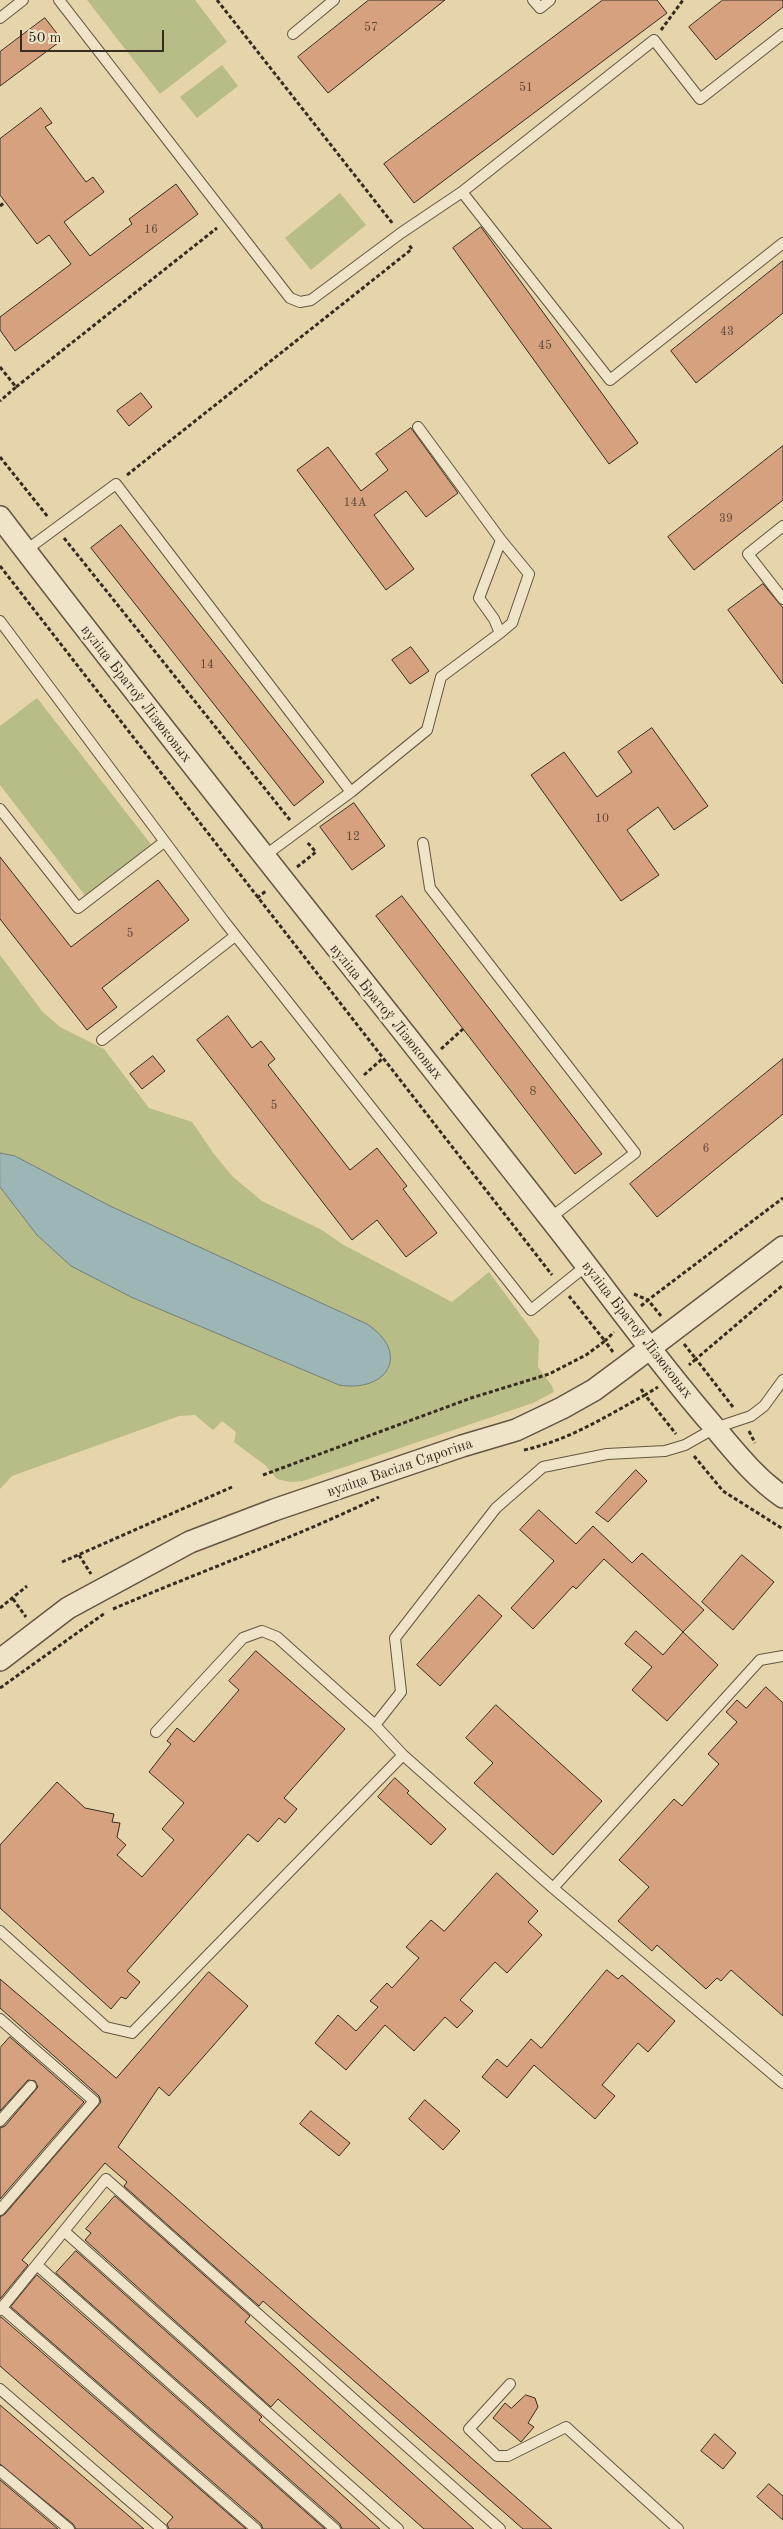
<!DOCTYPE html>
<meta charset="utf-8">
<style>
body{margin:0}
#map{position:relative;width:783px;height:2529px;overflow:hidden;background:#e6d5aa;font-family:"Old Standard TT",serif}
canvas{display:block}
.scale{position:absolute;left:20px;top:30px;width:144px;height:22px;box-sizing:border-box;border:2px solid #372c20;border-top:0;padding-left:6px;font-size:15px;line-height:18px;white-space:nowrap;color:#372c20;-webkit-text-stroke:4px #efe4c8;paint-order:stroke}
</style>
<div id="map">
<canvas width="783" height="2529"></canvas>
<div class="scale">50 m</div>
</div>
<script>
const ctx = document.querySelector('canvas').getContext('2d');
ctx.lineJoin = 'round';
function paint(path, color) { ctx.fillStyle = color; ctx.fill(path, 'evenodd'); }
function stroke(path, color, width, dash) { ctx.strokeStyle = color; ctx.lineWidth = width; ctx.lineCap = dash ? 'butt' : 'round'; ctx.setLineDash(dash || []); ctx.stroke(path); }
function label(font, color, halo, rows, align = 'center') {
  ctx.font = font + ' "Old Standard TT",serif'; ctx.lineWidth = 5; ctx.setLineDash([]); ctx.textBaseline = 'middle'; ctx.strokeStyle = halo; ctx.fillStyle = color; for (const [text, x, y, turn = 0] of rows) {
    ctx.save(); ctx.translate(x, y); ctx.rotate((+turn || 0) * Math.PI / 180); ctx.textAlign = isNaN(turn) ? turn : align; if (halo) ctx.strokeText(text, 0, 0); ctx.fillText(text, 0, 0); ctx.restore();
  }
}
const green = new Path2D(`
 M87,0H195L227,42L160,94Z
 M222,65L238,86L197,118L180,97Z
 M340,193L366,225L311,270L285,238Z
 M37,698L153,847L87,898L0,785V726Z
 M0,955L42,1011L60,1027L104,1049L149,1108L192,1122L214,1154L233,1177L262,1201L322,1230L342,1244L452,1302L489,1272L539,1340L538,1367L552,1386L554,1392L533,1403L303,1481L290,1482L277,1479L265,1465L234,1442L236,1432L222,1421L213,1430L195,1415L179,1416L12,1476L0,1489Z`);
const water = new Path2D(`
 M0,1153L15,1156L110,1206L367,1324C411,1353 388,1393 339,1385L131,1297L71,1266L37,1235L0,1187Z`);
const building = new Path2D(`
 M369,0H445L328,93L298,57Z
 M603,0H657L667,13L414,203L384,164Z
 M723,0H783V7L716,60L689,27Z
 M45,18L62,40L0,86V52Z
 M41,108L52,123L45,127L86,182L93,177L104,192L64,222L90,256L132,224L129,219L176,184L198,214L15,351L0,330V317L71,264L49,235L37,244L0,195V139Z
 M481,227L638,443L609,464L453,248Z
 M783,261V313L696,383L671,351Z
 M141,393L152,407L129,426L117,411Z
 M411,428L458,493L426,517L406,491L374,515L414,569L386,590L297,470L328,447L361,491L388,470L376,454Z
 M783,446V500L694,570L668,537Z
 M121,525L324,782L294,806L91,548Z
 M763,584L783,608V684L728,610Z
 M411,647L429,671L410,684L392,660Z
 M652,728L708,806L674,830L658,807L627,830L659,875L621,901L531,775L564,752L597,797L632,772L618,752Z
 M354,803L385,846L352,870L320,827Z
 M0,857L71,947L158,880L189,920L102,988L117,1007L87,1030L0,919Z
 M402,896L602,1154L575,1174L376,916Z
 M228,1016L252,1048L261,1041L275,1059L268,1065L350,1170L377,1148L407,1186L403,1189L437,1233L406,1257L377,1220L352,1240L197,1040Z
 M153,1056L165,1071L142,1089L130,1074Z
 M783,1059V1114L657,1217L630,1184Z
 M636,1470L647,1481L608,1522L596,1513Z
 M539,1510L576,1544L593,1526L632,1563L642,1553L704,1610L683,1632L604,1559L576,1589L573,1586L533,1629L511,1608L554,1561L520,1530Z
 M742,1555L774,1582L733,1630L702,1602Z
 M479,1595L502,1616L440,1686L417,1665Z
 M636,1631L663,1655L683,1632L718,1665L667,1721L632,1690L652,1667L625,1644Z
 M256,1651L345,1729L284,1798L297,1809L285,1823L279,1818L258,1842L248,1834L127,1971L140,1982L126,1999L121,1997L111,2009L0,1908V1845L57,1782L85,1808L114,1814L112,1822L120,1823L117,1837L126,1845L117,1855L142,1877L174,1840L162,1829L184,1803L149,1772L171,1744L167,1741L177,1728L194,1742L239,1690L229,1681Z
 M766,1687L783,1703V2016L731,1970L721,1981L717,1978L706,1989L657,1945L652,1951L618,1921L649,1887L619,1860L674,1799L682,1806L719,1764L708,1754L737,1722L726,1712L737,1700L746,1708Z
 M496,1705L602,1801L553,1855L474,1783L493,1763L466,1738Z
 M395,1778L409,1791L407,1793L446,1829L431,1845L378,1797Z
 M497,1873L538,1911L528,1922L542,1935L507,1973L495,1962L460,2000L473,2011L457,2028L445,2017L414,2051L385,2025L346,2070L315,2043L338,2015L356,2031L378,2007L370,2001L387,1983L392,1988L419,1958L406,1947L431,1920L444,1931Z
 M607,1970L618,1979L622,1975L675,2021L648,2052L638,2043L602,2085L615,2096L595,2119L534,2065L507,2098L482,2077L497,2059L507,2067L531,2039L541,2048Z
 M209,1972L248,2006L169,2096L159,2087L118,2147L552,2529H523L263,2301L259,2306L124,2186L127,2182L105,2163L22,2260L28,2265L0,2299V2217L5,2214L101,2102L99,2096L0,2008V1979L116,2078Z
 M10,2037L84,2102L0,2199V2128L5,2126L38,2087L35,2081L28,2080L0,2111V2048Z
 M425,2100L460,2131L443,2150L409,2119Z
 M311,2111L350,2143L339,2156L300,2124Z
 M115,2196L250,2316L245,2322L474,2529H424L278,2399L271,2407L85,2240L91,2233L86,2229Z
 M76,2251L262,2417L259,2420L380,2529H342L340,2524L56,2273Z
 M37,2275L325,2529H263L261,2524L11,2307Z
 M0,2317H1L246,2529H169L167,2524L173,2517L0,2366Z
 M526,2395L535,2398L538,2407L528,2423L534,2427L521,2442L493,2418L505,2403L511,2408Z
 M0,2405L144,2529H76L73,2524L0,2464Z
 M715,2434L736,2453L723,2469L701,2451Z
 M0,2480L58,2529H0Z
 M769,2484L783,2496V2520L757,2497Z`);
const path = new Path2D(`
 M217,0L393,224
 M661,30L683,0
 M0,206L5,202
 M0,367L16,387L0,401
 M16,387L217,228
 M0,457L48,517
 M127,475L412,249L409,245
 M64,538L290,820
 M0,566L552,1275
 M297,867L316,852L306,841
 M257,898L266,891
 M441,1049L463,1029
 M364,1075L382,1059
 M634,1294L648,1300L783,1198
 M641,1306L648,1300L661,1316
 M684,1344L696,1359L689,1365
 M613,1352L605,1341L614,1332
 M641,1389L645,1395L658,1387
 M733,1407L696,1359L783,1285
 M749,1431L755,1443
 M524,1450C569,1440 605,1417 645,1395L676,1434
 M694,1456L723,1491L783,1529
 M263,1475L471,1398L549,1374L586,1355L605,1341L569,1296
 M79,1555L91,1574
 M62,1562L232,1487
 M13,1599L26,1617
 M0,1608L27,1586
 M113,1609C201,1571 292,1539 379,1497
 M0,1688L105,1613`);
const lane = new Path2D(`
 M59,0L290,298L300,302L311,300L401,233L462,192
 M533,0L540,8L550,0
 M0,18L23,0
 M293,34L334,0
 M783,34L700,99L654,40L462,192L610,380L783,243
 M783,526L748,554L783,599
 M25,551L116,484L351,792
 M0,621L224,921L531,1310L586,1266
 M500,633L512,623L529,574L501,540
 M0,809L78,908L164,842
 M423,843L430,888L635,1153L550,1218
 M263,857L351,792L427,730L441,677L500,633L494,619L479,598L501,540L418,427
 M102,1040L235,936
 M783,1656L760,1660L553,1888L783,2083
 M375,1725L401,1692L395,1638L496,1508L543,1467L607,1454L665,1451L685,1445L715,1428L751,1416L764,1406L783,1380
 M156,1732L243,1638L262,1631L277,1637L375,1725L403,1755
 M0,1931L106,2027L132,2033L403,1755L553,1888
 M0,2019L94,2101L0,2210
 M0,2121L31,2086
 M64,2231L398,2529
 M38,2266L335,2529
 M2,2308L256,2529
 M0,2310L106,2179L500,2529
 M510,2384L469,2429L497,2456H508L566,2427L678,2529
 M0,2389L162,2529
 M0,2471L69,2529`);
const street = new Path2D(`
 M0,517C180,753 367,984 549,1217C603,1285 652,1355 709,1421C732,1448 753,1476 783,1497
 M0,1660L68,1608L190,1542L274,1510L462,1446L516,1430L562,1408L594,1390L625,1367L783,1247`);
const numberNames = [
 ["57",371,28],
 ["51",526,88],
 ["16",151,230],
 ["43",727,332],
 ["45",545,346],
 ["14А",355,503],
 ["39",726,519],
 ["14",207,665],
 ["10",602,819],
 ["12",353,837],
 ["5",130,934],
 ["8",533,1092],
 ["5",274,1106],
 ["6",706,1149]
];
const streetNames = [
 ["вуліца Братоў Лізюковых",136,694,52],
 ["вуліца Братоў Лізюковых",386,1012,51],
 ["вуліца Братоў Лізюковых",637,1330,52],
 ["вуліца Васіля Сярогіна",400,1468,-19]
];
paint(green, '#b8bc86');
paint(water, '#9cb6b5');
stroke(water, '#747f79', 1);
paint(building, '#d6a17e');
stroke(building, '#372c20', 1);
stroke(lane, '#635642', 12);
stroke(street, '#635642', 24);
stroke(path, '#372c20', 3, [4, 2.5]);
stroke(lane, '#efe4c8', 10);
stroke(street, '#efe4c8', 21);
label('12px', '#5f4938', null, numberNames);
label('15px', '#372c20', '#efe4c8', streetNames);
</script>
